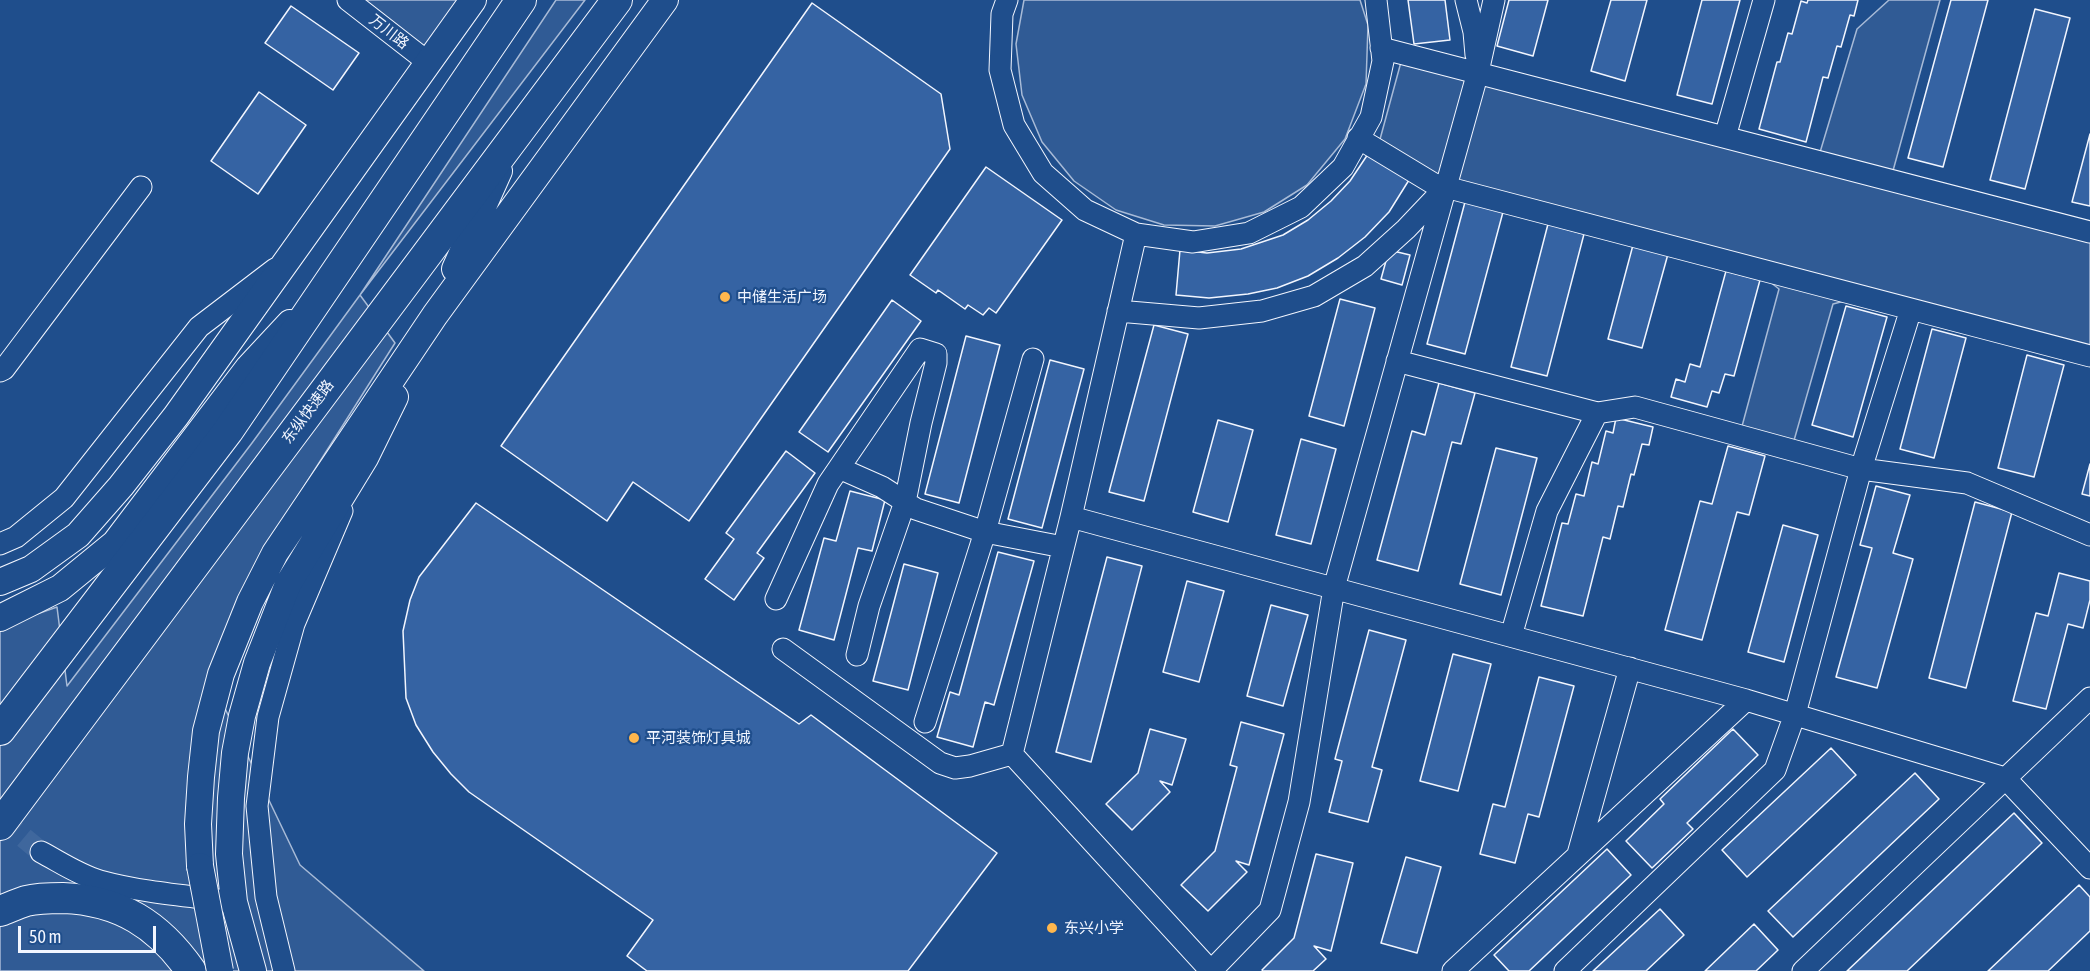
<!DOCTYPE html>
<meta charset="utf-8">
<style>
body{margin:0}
#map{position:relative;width:2090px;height:971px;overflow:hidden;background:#1f4e8c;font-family:"Asap Condensed",sans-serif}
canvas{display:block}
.scale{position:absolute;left:18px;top:926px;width:138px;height:27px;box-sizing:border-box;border:3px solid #f2f6ff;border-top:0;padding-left:8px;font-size:18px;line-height:21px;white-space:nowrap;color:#f2f6ff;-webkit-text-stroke:4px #1f4e8c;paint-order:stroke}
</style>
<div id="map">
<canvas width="2090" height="971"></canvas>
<div class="scale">50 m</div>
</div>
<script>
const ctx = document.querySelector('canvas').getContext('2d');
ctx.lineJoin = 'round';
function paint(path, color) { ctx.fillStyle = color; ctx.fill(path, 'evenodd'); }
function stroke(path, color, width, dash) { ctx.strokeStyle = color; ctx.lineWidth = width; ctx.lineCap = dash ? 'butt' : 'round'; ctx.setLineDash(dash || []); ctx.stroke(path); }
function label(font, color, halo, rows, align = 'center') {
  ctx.font = font + ' "Asap Condensed","Noto Sans SC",sans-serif'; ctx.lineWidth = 4.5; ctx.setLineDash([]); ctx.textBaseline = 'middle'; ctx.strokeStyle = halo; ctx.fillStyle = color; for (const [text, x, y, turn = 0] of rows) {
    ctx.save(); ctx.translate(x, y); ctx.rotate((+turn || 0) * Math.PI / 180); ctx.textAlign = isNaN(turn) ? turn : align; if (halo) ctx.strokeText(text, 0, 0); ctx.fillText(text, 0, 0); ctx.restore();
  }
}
const built = new Path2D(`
 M365,0H458L425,48Z
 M556,0H585L360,295L395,343L260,556L208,673L300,865L424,971H0V627L57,607L67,686L252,443L360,295Z
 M1024,0H1360L1368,25L1366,84L1345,139L1307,185L1264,212L1215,226L1164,225L1116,210L1074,181L1042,142L1022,95L1016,44Z
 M1889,0H1940L1891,178L2090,230V358L1860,297L1833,304L1793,444L1741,430L1779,289L1742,260L1418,175L1376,154L1401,62L1818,159L1857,29Z`);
const building = new Path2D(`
 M1408,0H1445L1450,40L1414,44Z
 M1509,0H1548L1533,56L1497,46Z
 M1611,0H1647L1625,81L1591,71Z
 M1702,0H1740L1712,104L1677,95Z
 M1808,0H1858L1854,16L1850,15L1841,47L1837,46L1828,78L1823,77L1806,142L1759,129L1777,62H1780L1788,33L1792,34L1801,1L1807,3Z
 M1951,0H1988L1943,167L1908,158Z
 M812,3L941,94L950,149L689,521L633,482L607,521L501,446Z
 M291,6L359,53L333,90L265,43Z
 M2035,9L2070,18L2025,189L1990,180Z
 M259,92L306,125L258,194L211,161Z
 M2090,134V206L2072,202Z
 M1368,154L1409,180L1389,212L1365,237L1338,258L1308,276L1277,288L1248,294L1209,298L1176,295L1180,250L1207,253L1241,249L1283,235L1308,220L1331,201L1350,181Z
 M986,167L1062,220L996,313L989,308L983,315L968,305L965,309L938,290L936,293L910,275Z
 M1465,202L1503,212L1465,354L1427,344Z
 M1548,224L1584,234L1547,376L1511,367Z
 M1633,245L1668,254L1642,348L1608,339Z
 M1389,250L1410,255L1402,285L1381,279Z
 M1726,271L1760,280L1734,376L1725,374L1719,393L1712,391L1707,407L1671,397L1676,379L1685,382L1690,364L1700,367Z
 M1340,299L1375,308L1344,426L1309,416Z
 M892,300L921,321L828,452L799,432Z
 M1846,306L1887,317L1853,437L1812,425Z
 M1154,325L1188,334L1144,501L1109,492Z
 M1932,329L1966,338L1934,458L1900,449Z
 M966,336L1000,345L959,503L925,494Z
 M2027,355L2064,365L2034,477L1998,468Z
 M1050,360L1084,369L1042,528L1008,519Z
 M1439,383L1475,393L1461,444L1452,442L1418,571L1377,560L1412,431L1425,435Z
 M1616,418L1653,427L1649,445L1642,444L1634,475L1631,474L1623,507L1618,506L1610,539L1603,537L1583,616L1541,606L1562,523L1568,524L1576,494L1584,496L1592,462L1598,464L1606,431L1613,433Z
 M1218,420L1253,430L1228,522L1193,512Z
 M1301,439L1336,449L1311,544L1276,535Z
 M1728,446L1765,456L1749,515L1737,512L1702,640L1665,630L1700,501L1712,504Z
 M1496,448L1537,458L1501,595L1460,584Z
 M786,451L815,473L757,553L764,558L734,600L705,579L734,539L726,533Z
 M2090,464V496L2082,494Z
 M1876,486L1910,495L1893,553L1913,559L1877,688L1836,677L1872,548L1860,545Z
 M850,491L885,500L872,551L858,548L834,640L799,630L824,538L836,541Z
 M1975,502L2012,512L1966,688L1929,678Z
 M476,503L799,724L811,715L997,853L908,971H647L627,956L653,920L469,792L451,774L433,752L416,725L406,698L403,631L410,600L419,577Z
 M1783,525L1818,535L1784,662L1748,652Z
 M998,552L1034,561L994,705L985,702L973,747L937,737L950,692L959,695Z
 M1107,557L1142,566L1091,762L1056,752Z
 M904,564L938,573L908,690L873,681Z
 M2059,573L2090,581V600L2083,628L2068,624L2046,709L2013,701L2036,613L2048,616Z
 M1187,581L1224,591L1199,682L1163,672Z
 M1271,605L1308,615L1283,706L1247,696Z
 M1369,630L1406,640L1372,767L1382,770L1368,822L1329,812L1342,761L1335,759Z
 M1453,654L1491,664L1458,791L1420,781Z
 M1539,677L1574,686L1539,817L1528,814L1515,863L1480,854L1493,804L1505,807Z
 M1241,722L1284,734L1249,865L1236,861L1247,872L1208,911L1181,885L1215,851L1237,767L1230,765Z
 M1150,729L1186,739L1172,785L1160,781L1170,792L1132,830L1106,804L1138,773Z
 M1733,729L1758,755L1687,823L1693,829L1652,868L1626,841L1664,804L1660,799Z
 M1831,748L1856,775L1747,877L1722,850Z
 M1915,773L1939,799L1793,937L1768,911Z
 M2014,813L2042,843L1907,971H1847Z
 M1607,849L1631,875L1529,971H1509L1494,955Z
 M1316,854L1353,863L1331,951L1314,946L1326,959L1313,971H1263L1262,970L1294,938Z
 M1406,857L1441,867L1417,953L1381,943Z
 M2079,885L2090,897V931L2048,971H1988Z
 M1660,909L1684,935L1646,971H1593Z
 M1754,924L1778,950L1756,971H1705Z`);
const minorTunnel = new Path2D(`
 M0,818L41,852`);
const minor = new Path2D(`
 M348,0L429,63
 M1007,0L1002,14L1000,70L1014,125L1043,173L1085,210L1136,234L1193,242L1249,233L1301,207L1343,167L1371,117L1383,61L1376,0
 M1466,0L1474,32L1476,55
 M1381,48L2090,232
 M1725,137L1764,0
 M1358,138L1434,184L2090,356
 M1136,234L1071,517L1012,754L1211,971
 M1118,311L1199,318L1262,311L1314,296L1365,266L1406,229L1444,189
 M1397,361L1597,413L1635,407L1861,469L1967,483L2090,535
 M0,371L4,369L141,187
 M839,468L882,487L916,509L985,532L1063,547
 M1071,517L1746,700L2005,778L2090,868
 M0,544L16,537L64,498L199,327L275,269
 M776,599L828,484L920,349L936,354V363L921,423L905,502L869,606L857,655
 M1511,636L1547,511L1597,413
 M783,649L940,763L955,768L970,766L1012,754
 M925,722L985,532L1033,359
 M41,852C60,862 79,875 100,881C144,893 190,896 234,902
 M1578,854L1630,668
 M284,971L266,897L257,806L268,717L294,624L342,511
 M1211,971L1270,910L1299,802L1334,588L1478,72L1494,0
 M1453,971L1746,700
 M1565,971L1775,770L1795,714L1861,469L1911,309
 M1803,971L2090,698`);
const major = new Path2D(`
 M455,269L499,171
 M0,582L31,569L78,535L121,486L176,416L473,0
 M0,618L60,588L115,543L249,367L290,323
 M200,866L198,824L201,777L206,731L221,674L250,602L275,553L435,315L665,0
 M253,971L234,902L229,854L231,798L235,753L242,716L257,663L288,584L365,458L395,397`);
const highway = new Path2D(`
 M0,730L228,431L521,0
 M0,825L617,0
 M0,911C8,908 17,904 26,901C38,898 51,898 63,898C120,900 159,925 191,971`);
const majorBridge = new Path2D(`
 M200,866L220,971`);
const markers = [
 [725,297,6,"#ffb74d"],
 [634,738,6,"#ffb74d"],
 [1052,928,6,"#ffb74d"]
];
const streetNames = [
 ["万川路",389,32,38],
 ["东纵快速路",308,412,-53]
];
const poiNames = [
 ["中储生活广场",737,297],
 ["平河装饰灯具城",646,738],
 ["东兴小学",1064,928]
];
paint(built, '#305b95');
stroke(built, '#a8bbd7', 1.5);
paint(building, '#3563a3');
stroke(building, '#f2f6ff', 1.5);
stroke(minorTunnel, '#3f679d', 21, [21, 10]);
stroke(minor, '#f2f6ff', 23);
stroke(major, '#f2f6ff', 28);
stroke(highway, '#f2f6ff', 32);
stroke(minor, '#1f4e8c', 21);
stroke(major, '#1f4e8c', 26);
stroke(highway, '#1f4e8c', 30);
stroke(majorBridge, '#f2f6ff', 28, []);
stroke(majorBridge, '#1f4e8c', 26);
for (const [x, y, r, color] of markers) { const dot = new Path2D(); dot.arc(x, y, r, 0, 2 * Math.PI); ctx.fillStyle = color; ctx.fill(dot); stroke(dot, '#1f4e8c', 2); }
label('15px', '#f2f6ff', '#1f4e8c', streetNames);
label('15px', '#f2f6ff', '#1f4e8c', poiNames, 'left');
</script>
